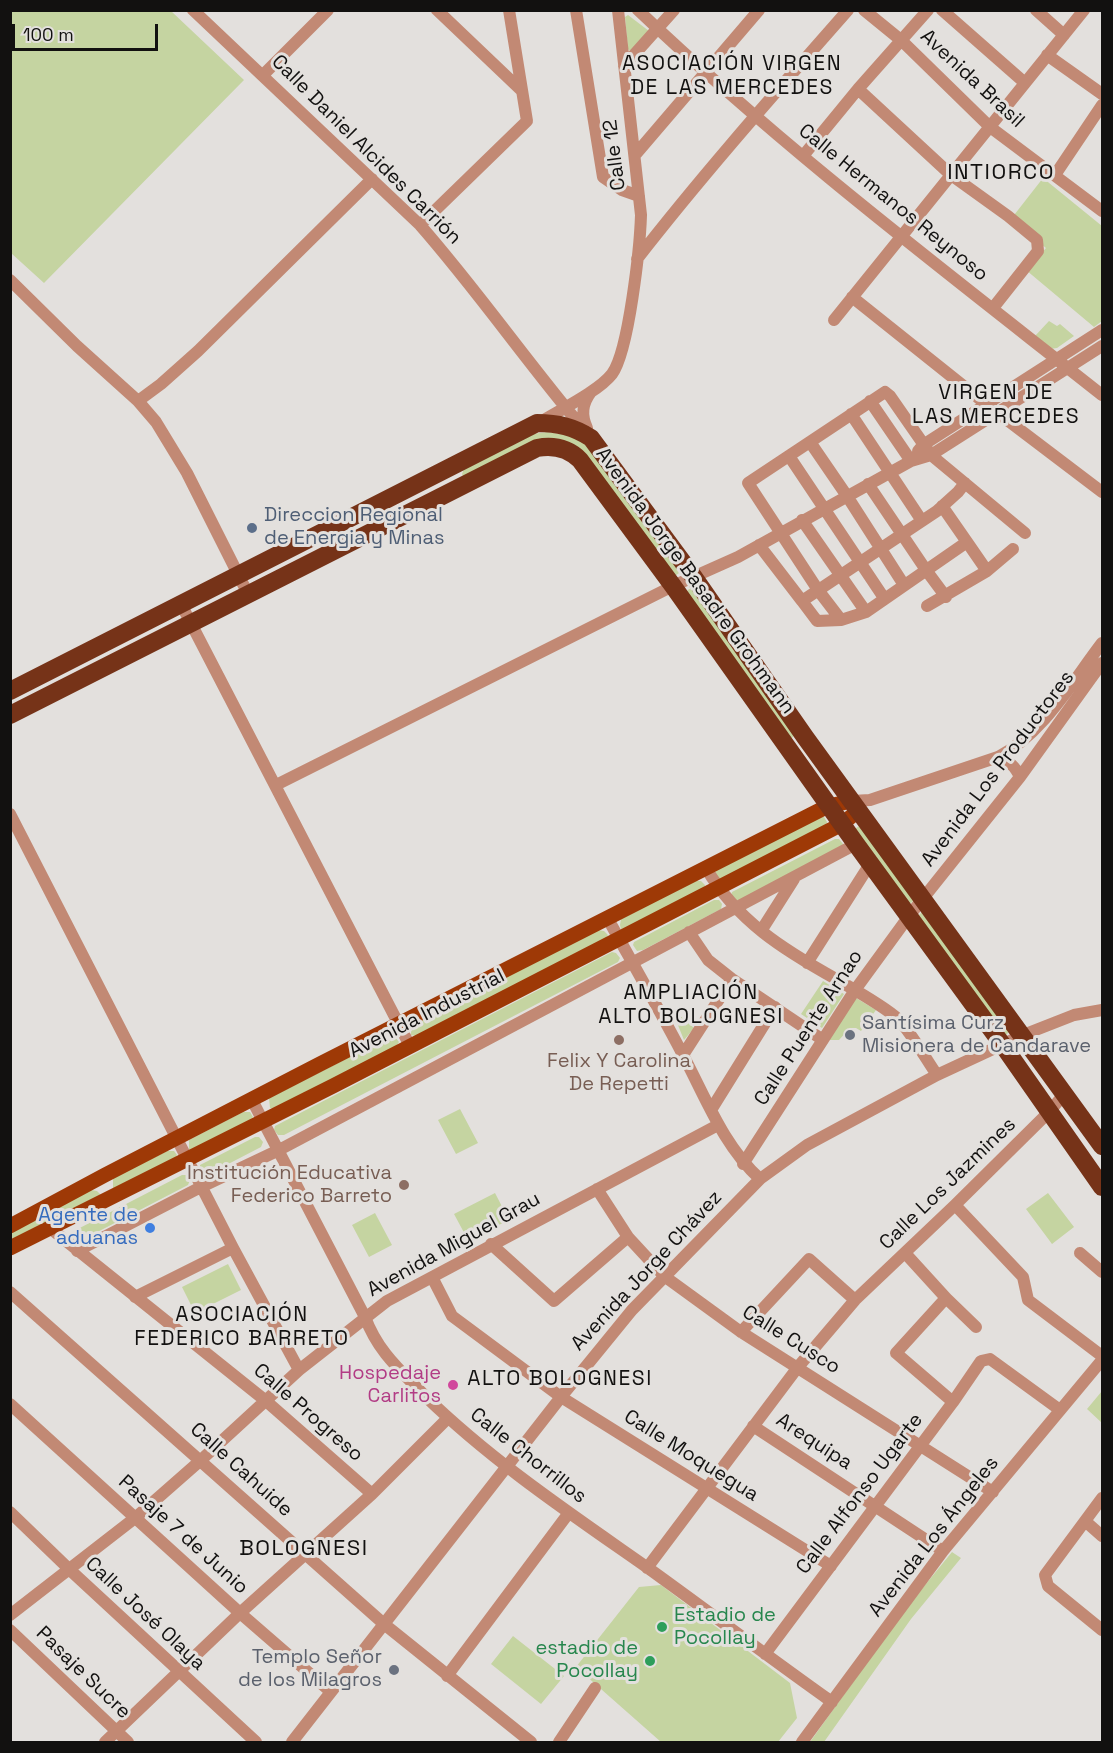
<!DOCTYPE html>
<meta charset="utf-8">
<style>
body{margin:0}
#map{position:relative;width:1113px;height:1753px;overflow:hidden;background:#e3e0dd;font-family:"Space Grotesk",sans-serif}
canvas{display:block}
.frame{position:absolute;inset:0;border:12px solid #121110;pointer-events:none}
.scale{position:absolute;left:12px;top:24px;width:146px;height:27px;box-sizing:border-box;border:3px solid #121110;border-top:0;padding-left:8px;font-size:18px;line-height:21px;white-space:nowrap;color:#121110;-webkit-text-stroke:4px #e3e0dd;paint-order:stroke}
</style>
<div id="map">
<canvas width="1113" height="1753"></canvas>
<div class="frame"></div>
<div class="scale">100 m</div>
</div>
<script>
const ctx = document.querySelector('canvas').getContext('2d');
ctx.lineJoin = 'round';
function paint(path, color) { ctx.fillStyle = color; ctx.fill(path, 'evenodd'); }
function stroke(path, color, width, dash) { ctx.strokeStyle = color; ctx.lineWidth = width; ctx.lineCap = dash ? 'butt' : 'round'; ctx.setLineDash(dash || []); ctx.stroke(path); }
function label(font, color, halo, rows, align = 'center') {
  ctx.font = font + ' "Space Grotesk",sans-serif'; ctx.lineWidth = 6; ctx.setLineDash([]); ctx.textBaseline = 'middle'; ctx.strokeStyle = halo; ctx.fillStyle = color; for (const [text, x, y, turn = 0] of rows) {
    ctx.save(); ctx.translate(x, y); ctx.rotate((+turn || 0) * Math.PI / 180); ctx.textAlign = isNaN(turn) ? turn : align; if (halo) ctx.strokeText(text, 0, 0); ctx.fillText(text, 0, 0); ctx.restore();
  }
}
const green = new Path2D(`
 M11,10L171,11L244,80L44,283L11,253Z
 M628,15L649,31L630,51L628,49L625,17Z
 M1043,178L1102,226V321L1094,327L1026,270L1046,248L1011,219Z
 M1049,321L1057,326L1060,324L1074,336L1057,348L1050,349L1035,336Z
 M547,432L568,435L590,446L679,569V573L675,576L574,446L464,478L462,474L464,469L532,434Z
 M694,588L796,733L792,738L786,736L686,592L689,589Z
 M817,817H824L827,822L826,827L721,880L715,875L716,869Z
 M859,826L915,899L911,903L905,902L855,829Z
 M835,839H839L843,844L841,849L740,901H735L731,896L732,892Z
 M695,881H701L705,885L704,890L626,929H621L620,925L621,919Z
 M714,900H719L722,904L721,909L643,950L637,951L633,945L634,942Z
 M922,912L1010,1031L1006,1035L918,916Z
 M598,930L604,931L608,935L604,941L416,1036L411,1035V1026Z
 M612,952L616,953L620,958L618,962L284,1135H278L274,1130L275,1126Z
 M823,981L844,994L822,1028L801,1014Z
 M856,998L876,1010L861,1031L856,1028H850L839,1040H828Z
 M671,1008L694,1028L684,1040Z
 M389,1037L396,1038L399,1042L395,1048L275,1109L270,1108L269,1098Z
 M460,1109L478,1143L456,1154L438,1120Z
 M243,1112H250L253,1117L249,1122L194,1150H189V1140Z
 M255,1137H259L263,1142L261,1147L209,1174H204L200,1169V1165Z
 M167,1151H174L177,1155L173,1161L118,1188H113V1178Z
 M182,1175H186L190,1180L188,1185L80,1241H75L71,1235L72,1232Z
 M91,1190L97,1191L101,1195L11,1245V1231Z
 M495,1193L509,1220L468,1240L454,1214Z
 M1048,1193L1074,1227L1052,1244L1026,1209Z
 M375,1213L392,1245L369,1257L352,1225Z
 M228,1264L241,1290L195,1313L182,1287Z
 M1102,1391V1423L1087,1409Z
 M952,1552L961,1558L911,1619L824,1742H810L903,1612Z
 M661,1585L790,1683L797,1718L778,1742H661L576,1667L639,1587Z
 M513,1636L564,1676L541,1704L491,1664Z`);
const minor = new Path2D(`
 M193,10L420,225C478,291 529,365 586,432
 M437,10L522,91
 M576,10L603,177L622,190L639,196
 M638,10C784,149 945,271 1102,395
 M864,10L902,41L990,127L1102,211
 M942,10L1025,83
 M1036,10L1064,35
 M1047,55L1102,94
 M624,66L674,10
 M263,75L328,10
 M858,89L951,175L1008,216L1037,240L1038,251L993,308
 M635,155L759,10
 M803,156L858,89L928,10
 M1055,175L1102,105
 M420,225L527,121L509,10
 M637,259C704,173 776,92 848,10
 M10,280L77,346L138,401L156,422L187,473L248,594
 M852,297L986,404L1102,492
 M834,320L1084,10
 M138,401L161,384L198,351L372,179
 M870,401L911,461
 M851,414L922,521
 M539,423C558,411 599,391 612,374C629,351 640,246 641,215L618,10
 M587,428C581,415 582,404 591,392
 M810,442L847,496L904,585
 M918,451L923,445L1102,330
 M789,456L884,598
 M868,484L926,570L946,597
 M942,506L967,542
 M802,520L866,612
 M759,545L802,601L937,511L958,492L965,483
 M987,571L967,542L866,612L841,620L818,590L748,483L885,392L890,396L931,455L1025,533
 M802,601L817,621L841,620
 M181,604L410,1046
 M927,606L987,571L1013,549
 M998,757C1009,761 1015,766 1020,777
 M276,785L673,586L738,557L911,461L931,455L1102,346
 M852,801L870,800L998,757C1043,734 1072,682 1102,643
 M10,814L233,1248L299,1370
 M706,868C737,921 784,950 836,979C853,989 884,1006 898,1019C910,1031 926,1059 937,1075
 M608,919C633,964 659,1009 683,1055C706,1098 723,1145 760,1179
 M761,931L794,879
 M689,932L708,960L732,979L823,1040
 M807,963L870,864
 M683,1055L732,979
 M252,1100L365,1317C378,1352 400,1370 425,1396C493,1462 571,1514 648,1568C709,1612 770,1658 832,1702
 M711,1110L775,1007
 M743,1164L855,990L909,916L1020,777L1102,663
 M597,1189L628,1237L664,1276L741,1332L993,1492
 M955,1205L1023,1277L1028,1300L1102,1356
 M50,1228L266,1401L372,1494
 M491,1244L554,1301L628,1237
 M77,1251L201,1187L279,1150L856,844
 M905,1253L946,1298L976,1327
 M1080,1253L1102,1272
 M432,1277L452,1316L561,1397L831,1566
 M10,1292L384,1624L531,1742
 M135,1297L233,1248
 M946,1298L896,1353L953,1402
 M741,1332L809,1259L855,1300
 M10,1404L240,1613L331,1692
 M753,1426L943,1551
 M1102,1498L1045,1575L1048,1586L1102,1630
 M10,1512L70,1570L256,1742
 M1085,1521L1102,1536
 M647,1568L798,1367L855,1300L955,1205L1050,1111L1065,1093
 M10,1615L135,1518L201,1460L299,1370L387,1301L718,1125
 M10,1630L128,1742
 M765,1654L953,1402L981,1361L990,1359L1060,1410
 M447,1676L568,1514
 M105,1742L240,1613L372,1494L448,1418
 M292,1742L561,1397L632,1310L760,1179L807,1145L937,1075L1023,1035L1074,1015L1102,1010
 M559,1742L595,1688
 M802,1742L943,1551L1102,1360`);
const major = new Path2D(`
 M10,1226L105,1175L320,1064L828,806L852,801
 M10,1248L333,1086L842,824L859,810`);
const highway = new Path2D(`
 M10,691L537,423C558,423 574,427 591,438L693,576L805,737L1102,1146
 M10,715L537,448C553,445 568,448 580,460L673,586L856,844L1002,1044L1102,1187`);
const markers = [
 [252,528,6,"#5c6f8a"],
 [850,1035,6,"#6b7280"],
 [619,1040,6,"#8d6e63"],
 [404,1185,6,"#8d6e63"],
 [150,1228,6,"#3f7fe0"],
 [453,1385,6,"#d1479c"],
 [662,1627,6,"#2e9e5b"],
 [650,1661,6,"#2e9e5b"],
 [394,1670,6,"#6b7280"]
];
const streetNames = [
 ["Avenida Brasil",972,79,43],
 ["Calle Daniel Alcides Carrión",366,150,45],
 ["Calle 12",615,155,-97],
 ["Calle Hermanos Reynoso",893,203,39],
 ["Avenida Jorge Basadre Grohmann",695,581,54],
 ["Avenida Los Productores",998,769,-53],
 ["Avenida Industrial",427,1014,-27],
 ["Calle Puente Arnao",809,1028,-57],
 ["Calle Los Jazmines",948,1184,-44],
 ["Avenida Miguel Grau",454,1245,-29],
 ["Avenida Jorge Chávez",647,1271,-47],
 ["Calle Cusco",791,1340,32],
 ["Calle Progreso",308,1413,41],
 ["Arequipa",814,1442,33],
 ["Calle Chorrillos",528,1456,38],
 ["Calle Moquegua",691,1456,32],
 ["Calle Cahuide",241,1470,42],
 ["Calle Alfonso Ugarte",860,1494,-53],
 ["Pasaje 7 de Junio",183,1535,42],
 ["Avenida Los Ángeles",934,1537,-52],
 ["Calle José Olaya",145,1614,43],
 ["Pasaje Sucre",83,1673,44]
];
const serviceNames = [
 ["Direccion Regional",264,516],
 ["de Energia y Minas",264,539]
];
const worshipNames = [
 ["Santísima Curz",862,1024],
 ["Misionera de Candarave",862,1047],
 ["Templo Señor",382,1658,"right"],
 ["de los Milagros",382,1681,"right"]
];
const educationNames = [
 ["Felix Y Carolina",619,1062],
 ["De Repetti",619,1085],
 ["Institución Educativa",392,1174,"right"],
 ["Federico Barreto",392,1197,"right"]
];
const shopNames = [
 ["Agente de",138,1216],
 ["aduanas",138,1239]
];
const hotelNames = [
 ["Hospedaje",441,1374],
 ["Carlitos",441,1397]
];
const leisureNames = [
 ["Estadio de",674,1616],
 ["Pocollay",674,1639],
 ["estadio de",638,1649,"right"],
 ["Pocollay",638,1672,"right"]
];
const neighbourhoodNames = [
 ["ASOCIACIÓN VIRGEN",732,64],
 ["DE LAS MERCEDES",732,88],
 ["VIRGEN DE",996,393],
 ["LAS MERCEDES",996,417],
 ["AMPLIACIÓN",691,993],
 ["ALTO BOLOGNESI",691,1017],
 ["ASOCIACIÓN",242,1315],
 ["FEDERICO BARRETO",242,1339],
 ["ALTO BOLOGNESI",560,1379]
];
const quarterNames = [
 ["INTIORCO",1001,173],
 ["BOLOGNESI",304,1549]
];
paint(green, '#c5d4a1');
stroke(minor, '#c28974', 12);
stroke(major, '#9e3906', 15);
stroke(highway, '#763318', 18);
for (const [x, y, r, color] of markers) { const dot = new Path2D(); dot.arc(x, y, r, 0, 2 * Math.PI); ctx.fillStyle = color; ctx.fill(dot); stroke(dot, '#e3e0dd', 2); }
label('20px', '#121110', '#e3e0dd', streetNames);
label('20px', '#4e5e75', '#e3e0dd', serviceNames, 'left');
label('20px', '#5b616d', '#e3e0dd', worshipNames, 'left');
label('20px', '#785e54', '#e3e0dd', educationNames);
label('20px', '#366cbe', '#e3e0dd', shopNames, 'right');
label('20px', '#b23c85', '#e3e0dd', hotelNames, 'right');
label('20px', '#27864d', '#e3e0dd', leisureNames, 'left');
ctx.letterSpacing = '1.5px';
label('21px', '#121110', '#e3e0dd', neighbourhoodNames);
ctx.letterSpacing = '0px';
ctx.letterSpacing = '1.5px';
label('22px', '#121110', '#e3e0dd', quarterNames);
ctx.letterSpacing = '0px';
</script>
